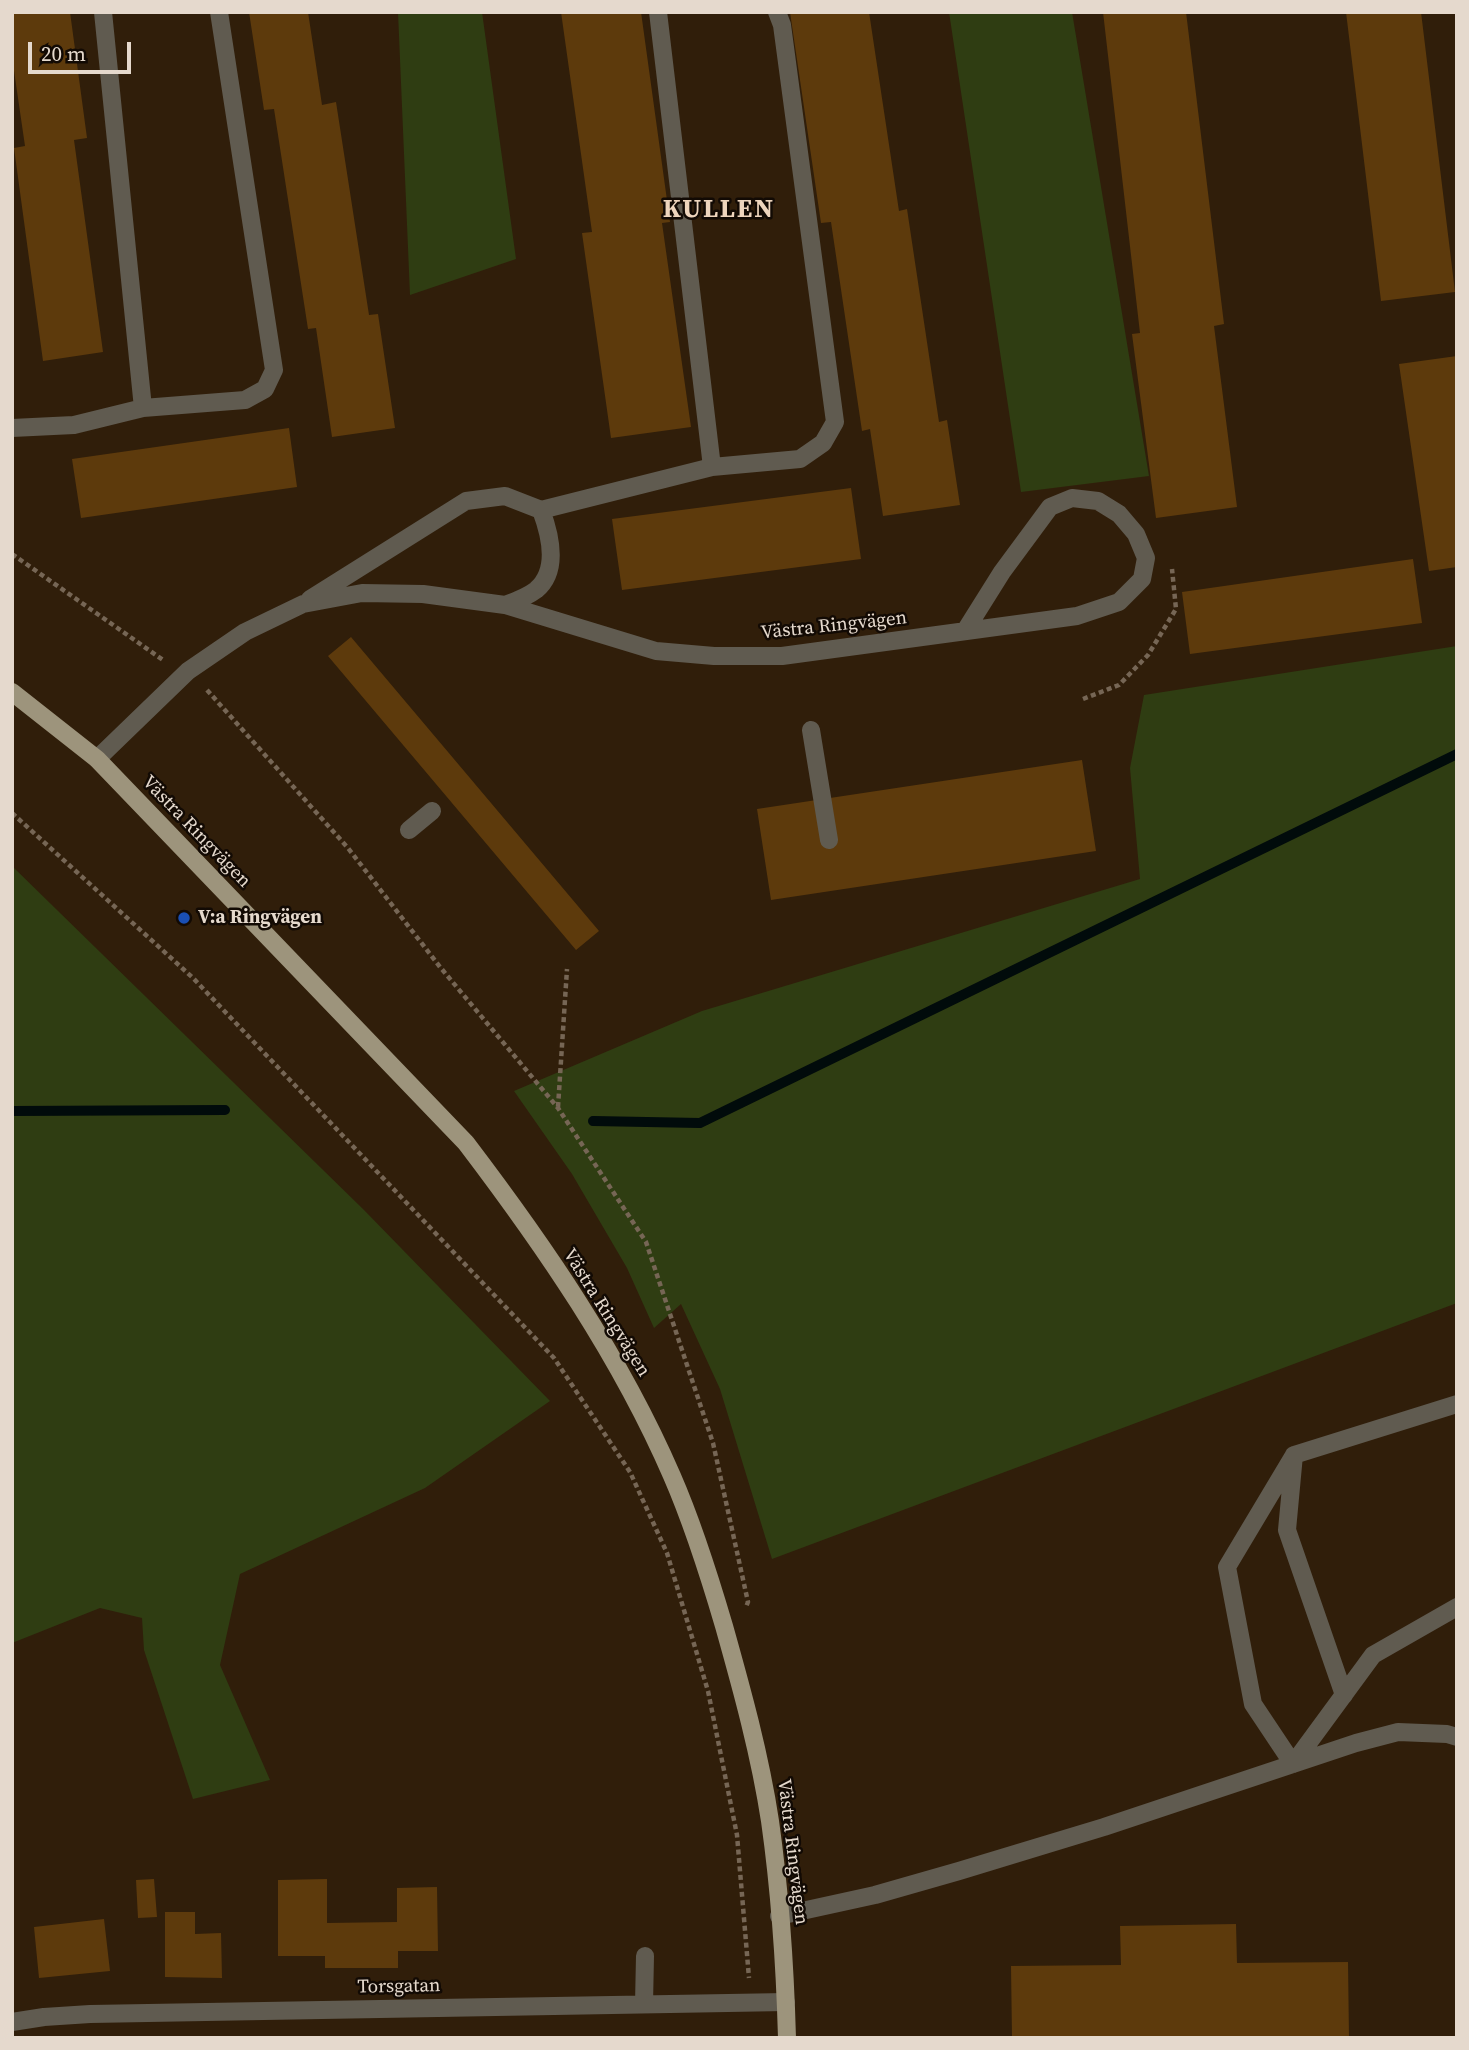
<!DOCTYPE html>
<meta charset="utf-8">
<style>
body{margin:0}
#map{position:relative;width:1469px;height:2050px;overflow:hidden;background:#301e0a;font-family:"Source Serif 4",serif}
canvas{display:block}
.frame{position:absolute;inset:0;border:14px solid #e5d9cd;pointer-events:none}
.scale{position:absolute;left:28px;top:42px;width:103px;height:32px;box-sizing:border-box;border:4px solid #e5d9cd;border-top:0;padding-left:9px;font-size:21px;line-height:24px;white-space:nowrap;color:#e5d9cd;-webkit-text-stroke:5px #120a04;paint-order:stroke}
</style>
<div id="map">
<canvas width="1469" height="2050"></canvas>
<div class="frame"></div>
<div class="scale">20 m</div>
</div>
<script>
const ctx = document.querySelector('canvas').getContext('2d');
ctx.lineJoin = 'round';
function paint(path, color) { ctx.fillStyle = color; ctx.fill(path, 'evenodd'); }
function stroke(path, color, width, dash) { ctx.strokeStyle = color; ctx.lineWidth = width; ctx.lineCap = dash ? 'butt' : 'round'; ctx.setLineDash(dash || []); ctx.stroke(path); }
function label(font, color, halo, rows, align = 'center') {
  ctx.font = font + ' "Source Serif 4",serif'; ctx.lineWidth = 5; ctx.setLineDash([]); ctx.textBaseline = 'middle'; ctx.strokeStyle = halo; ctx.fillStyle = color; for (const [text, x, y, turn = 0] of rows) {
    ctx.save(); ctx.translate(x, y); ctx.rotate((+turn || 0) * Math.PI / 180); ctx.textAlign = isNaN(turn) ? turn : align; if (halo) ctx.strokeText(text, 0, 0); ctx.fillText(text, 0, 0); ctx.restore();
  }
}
const green = new Path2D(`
 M398,12H482L516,259L410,295Z
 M949,12H1072L1149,476L1021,492Z
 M1457,646V1303L772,1559L720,1389L681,1304L654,1328L627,1268L572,1174L514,1091L702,1011L1140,879L1130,768L1144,695Z
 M12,866L364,1210L550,1401L425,1488L240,1574L220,1665L270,1780L193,1799L144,1650L142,1618L100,1608L12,1643Z`);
const stream = new Path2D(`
 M12,1111L225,1110
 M593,1121L700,1123L1457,754`);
const building = new Path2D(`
 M12,12H70L87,138L74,140L103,352L43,361L14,148L25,146L12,57Z
 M249,12H308L322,105L336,102L369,315L378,314L395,428L332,437L316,328L308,329L274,109L264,110Z
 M561,12H641L670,222L662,223L691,427L611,438L582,233L592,232Z
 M790,12H869L899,211L907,209L939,422L947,420L960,505L883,516L870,429L862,431L831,222L821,223Z
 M1103,12H1186L1224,324L1214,326L1237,507L1156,518L1132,334L1140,333Z
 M1346,12H1421L1455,292L1381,301Z
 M1457,356V567L1429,571L1399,364Z
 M289,428L297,487L81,518L72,459Z
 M851,488L861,559L622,590L612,519Z
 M1413,559L1422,623L1190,654L1182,592Z
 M351,637L599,931L576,950L328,656Z
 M1082,760L1096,851L771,900L757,809Z
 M154,1879L157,1917L138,1918L136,1880Z
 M327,1879V1923L397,1922V1888L437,1887L438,1951H398V1968H325V1956H278V1880Z
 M165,1912H195V1934L221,1933L222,1978L165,1977Z
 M104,1919L110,1971L39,1978L34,1927Z
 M1236,1924L1237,1963L1348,1962L1349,2038H1012L1011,1966L1121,1965L1120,1926Z`);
const path = new Path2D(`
 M12,554L163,660
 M207,690L348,848L440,967L558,1108L646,1242L713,1443L748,1602L746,1607
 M1083,699L1119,685L1148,655L1176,609L1172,569
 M12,813L193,978L554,1358L630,1472L667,1553L708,1691L737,1835L749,1978
 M558,1107L567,969`);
const minor = new Path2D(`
 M103,12L143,408
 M658,12L712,467
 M12,428L74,425L143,408L245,400L265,389L274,370L219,12
 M541,510L712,467L800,459L823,443L835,422L782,25L777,12
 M310,599L466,501L505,496L541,510C550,534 559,571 536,590C527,597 516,601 505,605
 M811,730L829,840
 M97,759L188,671L245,632L303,604L362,593L423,594L505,605L656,651L714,656H782L1077,616L1119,602L1142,579L1146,558L1136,534L1119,514L1098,501L1072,498L1050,507L1002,572L965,631
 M409,830L432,811
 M1294,1455L1227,1567L1253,1704L1293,1764L1373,1655L1457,1607
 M1344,1695L1287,1530L1294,1455L1457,1404
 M779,1916L875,1895L959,1871L1104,1827L1356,1743L1398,1732L1447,1734L1457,1737
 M644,2004L645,1956
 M12,2022L44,2017L90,2014L786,2002`);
const major = new Path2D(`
 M12,692L97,759L466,1143C545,1247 620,1356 672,1476C693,1524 709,1575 724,1626C742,1690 760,1755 770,1821C780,1892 785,1966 787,2038`);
const markers = [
 [184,918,7,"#1a4fb4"]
];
const streetNames = [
 ["Västra Ringvägen",834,626,-6],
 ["Västra Ringvägen",196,832,46],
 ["Västra Ringvägen",606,1313,58],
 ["Västra Ringvägen",792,1852,83],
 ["Torsgatan",399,1987,-1]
];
const poiNames = [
 ["V:a Ringvägen",198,918]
];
const districtNames = [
 ["KULLEN",719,210]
];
paint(green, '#2f3d12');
stroke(stream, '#010b0b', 10);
paint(building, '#5d3a0c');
stroke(path, '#766655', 4.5, [5, 3.5]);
stroke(minor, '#605b50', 18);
stroke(major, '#9d947c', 18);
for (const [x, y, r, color] of markers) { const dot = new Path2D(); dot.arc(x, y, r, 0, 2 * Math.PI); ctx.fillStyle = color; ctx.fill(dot); stroke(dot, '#120a04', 2.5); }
label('19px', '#e5d9cd', '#120a04', streetNames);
label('bold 19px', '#e5d9cd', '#120a04', poiNames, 'left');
ctx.letterSpacing = '2px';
label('bold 26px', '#eed5bd', '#120a04', districtNames);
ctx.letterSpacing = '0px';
</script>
